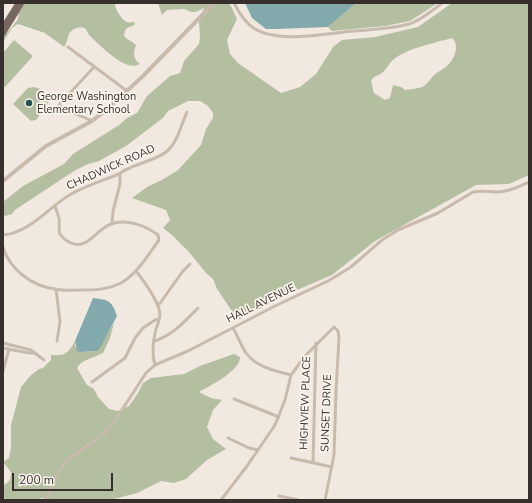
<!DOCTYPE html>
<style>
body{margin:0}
#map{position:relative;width:532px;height:503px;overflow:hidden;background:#f1e9e0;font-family:"Nunito Sans",sans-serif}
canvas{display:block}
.frame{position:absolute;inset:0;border:4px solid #372f2b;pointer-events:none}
.scale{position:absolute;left:12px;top:473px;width:101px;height:18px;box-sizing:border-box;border:2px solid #372f2b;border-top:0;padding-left:5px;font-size:12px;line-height:14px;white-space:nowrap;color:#372f2b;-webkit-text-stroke:3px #f9f3ec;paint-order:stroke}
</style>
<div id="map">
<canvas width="532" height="503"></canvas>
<div class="frame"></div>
<div class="scale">200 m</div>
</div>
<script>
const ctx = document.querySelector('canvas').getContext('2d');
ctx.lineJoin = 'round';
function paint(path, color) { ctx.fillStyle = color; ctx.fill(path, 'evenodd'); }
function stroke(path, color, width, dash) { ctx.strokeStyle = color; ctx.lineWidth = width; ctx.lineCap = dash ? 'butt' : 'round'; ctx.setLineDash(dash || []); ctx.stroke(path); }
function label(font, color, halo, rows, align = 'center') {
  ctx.font = font + ' "Nunito Sans",sans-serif'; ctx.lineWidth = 3.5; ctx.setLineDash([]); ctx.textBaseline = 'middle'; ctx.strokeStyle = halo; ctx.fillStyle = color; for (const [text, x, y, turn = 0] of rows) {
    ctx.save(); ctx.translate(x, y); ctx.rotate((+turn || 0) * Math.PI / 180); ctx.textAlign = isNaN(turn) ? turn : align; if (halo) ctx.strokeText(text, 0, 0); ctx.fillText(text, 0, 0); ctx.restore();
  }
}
const green = new Path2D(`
 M25,3H115C114,8 122,20 127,22C129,23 131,22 134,22L135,24L133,26C126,27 125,29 124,36C127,40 132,41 136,45C133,52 133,60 140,64C126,73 101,46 91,37C88,35 87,29 84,28C81,27 77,28 74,29C66,33 69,41 64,47L45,33L18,24L12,28L3,42V38L18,19L19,12Z
 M158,3H229L233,10L237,19L227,40L230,54L238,63L281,93L300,87L316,74L333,47L342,40L375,37L418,27L452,3H529V175L509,184L476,185L375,241L332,275L290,293L234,322L232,311L217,289L213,279L206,273L188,251L172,235L163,228L170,220L166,210L132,198L147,187L162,180L178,170L201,145L206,129L213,118V113L208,106L200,101H188L168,111L163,118L126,146L99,161L88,164L74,171L15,210L12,214L5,216L3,214V202L23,186L64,164L73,154L119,125L127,118L137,113L147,96L170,76L180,73L184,61L199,44L200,38L199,22L204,8L196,12H191L184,9L167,10L162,15ZM452,38C460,45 455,58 448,65C444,69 439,71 435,74C431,78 428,83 424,86C419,89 411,89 405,90L401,87L393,85L390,98L385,100L374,93L371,81C376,73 378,77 383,72C387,69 389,63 393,60C407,48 435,43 452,38Z
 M356,3H438L410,21L385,26L332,31L328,27Z
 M14,40L33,56L5,87L3,85V53Z
 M34,87L40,89L51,99L36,120L31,121L13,104L28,88Z
 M114,323L110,338L103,353C95,357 81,360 77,368L87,385L94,389L98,397L109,409L118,411L129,406L138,393L143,383L151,378L184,374L200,366L234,354L240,357C241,370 210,386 199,392L211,398L222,400L213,410L207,427L213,439L226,449L207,460L186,479L174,483L161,481L137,493L110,500H53L41,498L39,500H5L3,495V485C10,483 11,478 11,472L3,462L9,458L11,447V425L21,387L31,375L39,369L43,368L51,360V355C66,356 68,353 75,341V346L80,352L97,351Z`);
const water = new Path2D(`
 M245,3H356L328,27L276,29H266L252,18Z
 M93,298C108,300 112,300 117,316L100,348L97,351L80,352L77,351L75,341Z`);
const minor = new Path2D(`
 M234,3C239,13 245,23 255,29C280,44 327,33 354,31C373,29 391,29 409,24C421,20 432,11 442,3
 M68,47L127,91
 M92,121L65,109L59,105L94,67
 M112,224L113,211L120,184V173
 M3,235C32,232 50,205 73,193C88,185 104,180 119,174C123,171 127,169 132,167C143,162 157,159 166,152C178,142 181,125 187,112
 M3,247C10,270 32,286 55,289C63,291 71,290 79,290C94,290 107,290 121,283C137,274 148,255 159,240L158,235C146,226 127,218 111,224C96,229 87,252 69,242C65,240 62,237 60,234C58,229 60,223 59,218C58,214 56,210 55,206
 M136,271C143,280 159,302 160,314C160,319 158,324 156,329C153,341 151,353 155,365
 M56,289L60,322L57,341
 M158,306L183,271L190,264
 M233,328C238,336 241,346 246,353C256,367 275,371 291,375
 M154,341C172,336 185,321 198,308
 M3,343L31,350L44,360
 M3,348L29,353H34
 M3,371L9,349
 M92,382L125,358L135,338L143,328L155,320L159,319
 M234,399L279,417
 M228,438L249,448L258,450
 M291,458L332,467
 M313,462L316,343
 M279,496L298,500
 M45,500L52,488L57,474L66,461L97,439L112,425L146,373L155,365L188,351L275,306L328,281L351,267L382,240L398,230L438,213L473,192C481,190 488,192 496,192C508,192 518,187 529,182
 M221,500L247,466L275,425L285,400L291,375L305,356L334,327L338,331L339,337L336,392L334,455L325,500`);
const tertiary = new Path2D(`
 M3,181L46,146L92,121L105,111L143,76L214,3`);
const primary = new Path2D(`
 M3,27L18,3
 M3,34L22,3`);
const markers = [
 [29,103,4,"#245155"]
];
const poiNames = [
 ["George Washington",37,97],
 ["Elementary School",37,110]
];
const streetNames = [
 ["CHADWICK ROAD",111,168,-24],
 ["HALL AVENUE",261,304,-26],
 ["HIGHVIEW PLACE",306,403,-88],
 ["SUNSET DRIVE",327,413,-88]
];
paint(green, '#b4bfa1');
paint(water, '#82a9ab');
stroke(minor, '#c8baad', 3);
stroke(tertiary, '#c8baad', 4);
stroke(primary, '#77675e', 5);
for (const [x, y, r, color] of markers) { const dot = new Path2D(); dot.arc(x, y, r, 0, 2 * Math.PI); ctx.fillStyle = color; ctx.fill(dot); stroke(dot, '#f9f3ec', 1.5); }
label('11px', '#372f2b', '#f9f3ec', poiNames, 'left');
label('11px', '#372f2b', '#f9f3ec', streetNames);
</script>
